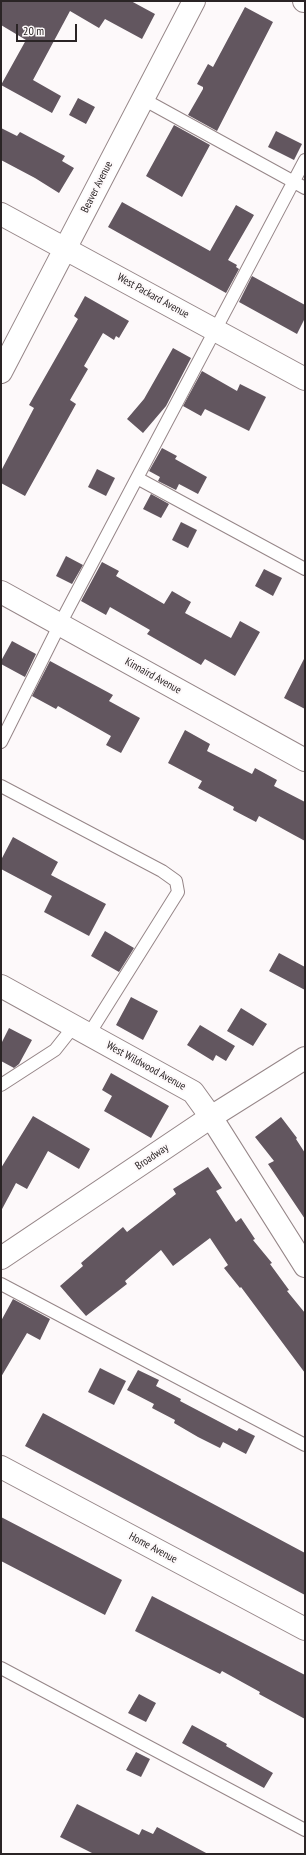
<!DOCTYPE html>
<style>
body{margin:0}
#map{position:relative;width:306px;height:1855px;overflow:hidden;background:#fdf9fa;font-family:"PT Sans Narrow",sans-serif}
canvas{display:block}
.frame{position:absolute;inset:0;border:2px solid #2a2425;pointer-events:none}
.scale{position:absolute;left:16px;top:24px;width:61px;height:18px;box-sizing:border-box;border:2px solid #2a2425;border-top:0;padding-left:5px;font-size:12px;line-height:14px;white-space:nowrap;color:#2a2425;-webkit-text-stroke:3px #fdf9fa;paint-order:stroke}
</style>
<div id="map">
<canvas width="306" height="1855"></canvas>
<div class="frame"></div>
<div class="scale">20 m</div>
</div>
<script>
const ctx = document.querySelector('canvas').getContext('2d');
ctx.lineJoin = 'round';
function paint(path, color) { ctx.fillStyle = color; ctx.fill(path, 'evenodd'); }
function stroke(path, color, width, dash) { ctx.strokeStyle = color; ctx.lineWidth = width; ctx.lineCap = dash ? 'butt' : 'round'; ctx.setLineDash(dash || []); ctx.stroke(path); }
function label(font, color, halo, rows, align = 'center') {
  ctx.font = font + ' "PT Sans Narrow",sans-serif'; ctx.lineWidth = 4; ctx.setLineDash([]); ctx.textBaseline = 'middle'; ctx.strokeStyle = halo; ctx.fillStyle = color; for (const [text, x, y, turn = 0] of rows) {
    ctx.save(); ctx.translate(x, y); ctx.rotate((+turn || 0) * Math.PI / 180); ctx.textAlign = isNaN(turn) ? turn : align; if (halo) ctx.strokeText(text, 0, 0); ctx.fillText(text, 0, 0); ctx.restore();
  }
}
const building = new Path2D(`
 M1,1H131L155,14L142,39L105,19L99,28L70,11L33,80L61,96L52,113L1,85L26,40L1,25Z
 M245,7L273,22L217,131L188,115L203,89V87L197,84L208,64L213,67Z
 M78,98L95,107L86,124L69,115Z
 M174,125L210,145L182,197L146,176Z
 M1,128L17,136L20,132L65,156L62,161L74,168L59,193L35,178L1,160Z
 M276,131L302,144L294,160L268,147Z
 M122,202L210,251L236,205L254,215L228,260L237,265L236,267L239,269L226,293L108,227Z
 M252,276L305,305V318L297,334L239,302Z
 M85,296L129,321L119,338L116,336L114,340L103,333L84,366L88,369L70,400L76,404L25,496L1,483V471L34,408L29,405L78,319L74,316Z
 M173,348L191,358L166,406L143,433L127,419L144,399Z
 M202,371L237,391L240,384L266,397L249,431L205,409L201,416L183,406Z
 M162,448L177,456L175,459L207,477L198,494L179,484L176,490L158,481L160,477L149,471Z
 M97,469L115,478L106,496L88,487Z
 M151,494L169,504L161,518L143,509Z
 M181,522L197,530L188,548L172,540Z
 M66,556L83,565L72,584L56,576Z
 M102,562L119,571L116,576L164,604L172,591L191,602L185,613L231,638L240,621L260,632L235,676L205,659L201,665L147,634L150,630L110,607L106,615L81,601Z
 M264,569L282,578L273,596L255,586Z
 M12,641L36,654L25,677L1,664V661Z
 M305,657V709L284,698Z
 M50,661L113,695L109,701L140,718L121,753L106,745L111,736L58,706L56,709L32,696Z
 M185,730L210,744L207,751L252,774L255,768L277,780L274,786L305,802V841L259,816L256,822L233,810L234,807L198,788L202,781L168,763Z
 M13,837L58,862L51,875L106,904L89,936L44,912L52,896L1,869V860Z
 M105,931L134,948L119,972L91,956Z
 M279,953L305,967V990L269,971Z
 M131,997L158,1011L143,1040L116,1025Z
 M241,1008L267,1024L253,1046L227,1031Z
 M200,1025L235,1046L226,1061L216,1055L213,1061L187,1045Z
 M9,1028L32,1040L19,1064L14,1068L1,1061V1044Z
 M111,1073L169,1106L151,1138L104,1111L112,1096L102,1090Z
 M33,1116L90,1149L79,1169L48,1151L27,1189L16,1183L1,1211V1168Z
 M281,1117L297,1138L296,1139L305,1153V1219L268,1164L274,1161L255,1137Z
 M208,1167L222,1188L216,1191L236,1222L241,1218L255,1239L253,1240L272,1263L270,1264L289,1290L287,1291L305,1313V1373L241,1287L240,1288L224,1268L228,1265L210,1238L173,1266L161,1250L125,1281L127,1284L86,1316L60,1286L83,1266L81,1263L123,1227L127,1232L176,1194L173,1189Z
 M13,1299L50,1319L40,1340L27,1333L1,1377V1321Z
 M100,1368L126,1381L114,1405L88,1392Z
 M138,1370L159,1380L156,1386L181,1399L180,1401L237,1431L239,1428L255,1436L246,1454L223,1442L220,1448L198,1437L174,1423L175,1420L152,1408L154,1404L127,1390Z
 M43,1413L305,1553V1595L25,1446Z
 M1,1517L122,1580L105,1615L1,1561Z
 M152,1596L305,1675V1719L259,1694L260,1692L222,1671L220,1674L135,1631Z
 M139,1694L156,1703L146,1722L128,1713Z
 M192,1725L227,1744L226,1746L273,1773L264,1788L182,1743Z
 M136,1752L150,1759L141,1777L126,1770Z
 M77,1804L139,1835L142,1829L153,1834L157,1827L208,1854H94L60,1837Z`);
const service = new Path2D(`
 M143,99L305,188
 M137,478L305,160
 M1,742L60,624L137,478L305,569
 M1,786L162,871L176,881L178,892L89,1034
 M1,1085L55,1050L74,1026
 M1,1284L305,1445
 M1,1668L305,1830`);
const minor = new Path2D(`
 M304,1H305
 M1,214L305,379
 M1,372L194,1
 M1,592L305,760
 M1,986L193,1092L211,1117L305,1266
 M1,1467L305,1629`);
const secondary = new Path2D(`
 M1,1258L211,1117L305,1058`);
const streetNames = [
 ["Beaver Avenue",97,187,-63],
 ["West Packard Avenue",153,296,29],
 ["Kinnaird Avenue",153,676,29],
 ["West Wildwood Avenue",146,1066,29],
 ["Broadway",152,1157,-34],
 ["Home Avenue",153,1548,28]
];
paint(building, '#62565f');
stroke(service, '#968688', 14);
stroke(minor, '#968688', 24);
stroke(secondary, '#968688', 24);
stroke(service, '#fff', 12);
stroke(minor, '#fff', 22);
stroke(secondary, '#fff', 22);
label('11px', '#2a2425', '#fdf9fa', streetNames);
</script>
